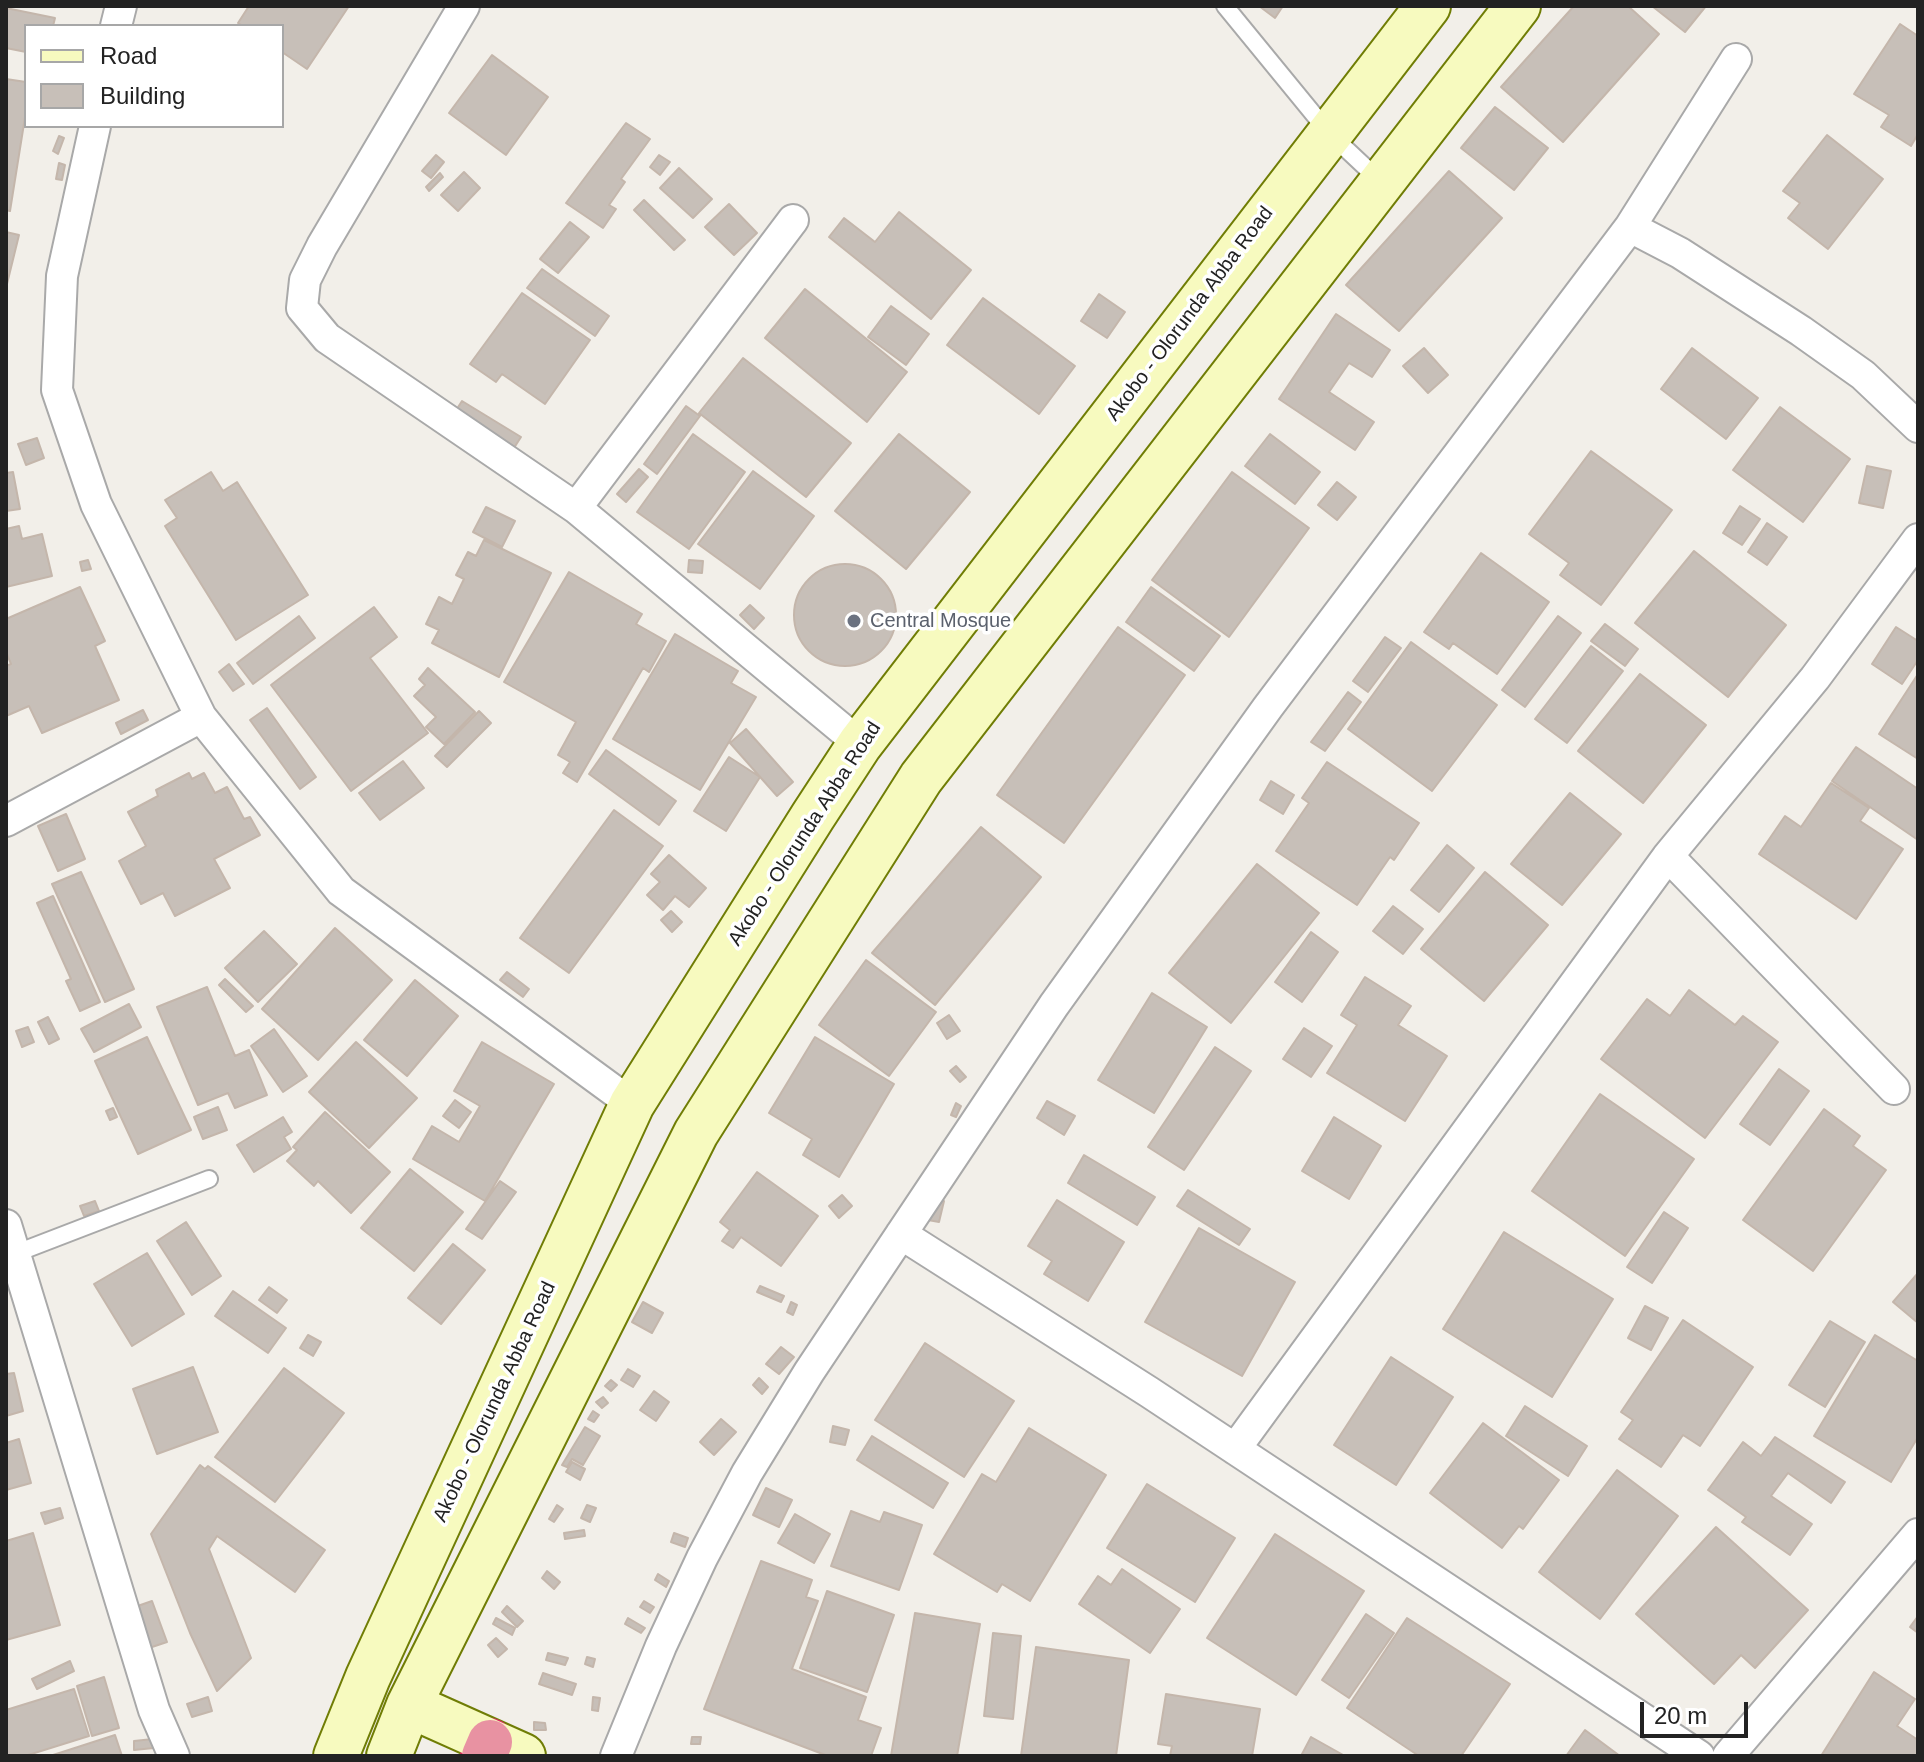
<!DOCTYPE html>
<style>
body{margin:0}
#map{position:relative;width:1924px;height:1762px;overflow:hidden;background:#f2efe9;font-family:Arial,sans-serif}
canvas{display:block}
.frame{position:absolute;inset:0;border:8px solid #222;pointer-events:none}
.legend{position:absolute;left:24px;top:24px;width:260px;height:104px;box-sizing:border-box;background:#fff;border:2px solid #a7a7a7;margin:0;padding:10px 14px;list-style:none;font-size:24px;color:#222}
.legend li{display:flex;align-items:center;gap:16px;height:40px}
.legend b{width:40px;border:2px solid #a7a7a7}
.scale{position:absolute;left:1640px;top:1702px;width:108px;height:36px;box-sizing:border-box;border:4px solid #222;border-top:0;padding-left:10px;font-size:24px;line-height:28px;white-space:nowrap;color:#222;-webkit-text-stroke:6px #fff;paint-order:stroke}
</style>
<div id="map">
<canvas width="1924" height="1762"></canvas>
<div class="frame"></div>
<ul class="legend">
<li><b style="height:10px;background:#f7fabf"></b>Road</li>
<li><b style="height:22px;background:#c7bfb8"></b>Building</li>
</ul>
<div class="scale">20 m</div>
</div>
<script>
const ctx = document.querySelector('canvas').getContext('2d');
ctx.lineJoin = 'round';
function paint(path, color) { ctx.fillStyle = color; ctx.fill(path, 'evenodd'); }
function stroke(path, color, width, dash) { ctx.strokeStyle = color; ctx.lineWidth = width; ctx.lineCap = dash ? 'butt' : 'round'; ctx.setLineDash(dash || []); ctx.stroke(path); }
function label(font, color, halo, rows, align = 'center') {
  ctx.font = font + ' Arial,sans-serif'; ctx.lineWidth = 7; ctx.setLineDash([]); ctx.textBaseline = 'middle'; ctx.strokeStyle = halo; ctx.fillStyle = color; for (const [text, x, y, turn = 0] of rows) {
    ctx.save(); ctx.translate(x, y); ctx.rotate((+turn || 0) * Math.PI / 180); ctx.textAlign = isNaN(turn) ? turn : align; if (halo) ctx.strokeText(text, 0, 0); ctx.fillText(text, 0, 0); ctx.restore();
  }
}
const building = new Path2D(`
 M249,6H349L307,69L282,52V26H243L238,23Z
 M1259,6H1283L1275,18Z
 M1574,6H1628L1659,34L1563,142L1501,87Z
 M1652,6H1706L1685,32Z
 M6,8L55,18L53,26H26V52L6,48Z
 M1900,24L1918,36V134L1911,146L1881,127L1889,115L1854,94Z
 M492,55L548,97L506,155L449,113Z
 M6,79L26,82V111L10,211L6,210Z
 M1495,107L1548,148L1514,190L1461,148Z
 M626,123L650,139L621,179L625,182L609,205L616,209L603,228L566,203Z
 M1827,135L1883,179L1828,249L1788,218L1800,203L1783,191Z
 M59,136L64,138L58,154L53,151Z
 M436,155L444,162L431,178L422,171Z
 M659,155L670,162L660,175L650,167Z
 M59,163L65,165L62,180L56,179Z
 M679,168L712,199L693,218L660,188Z
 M1449,171L1502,218L1399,331L1346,285Z
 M464,172L480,188L458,211L441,195Z
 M440,173L443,177L429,191L426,187Z
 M644,200L685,240L674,250L634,210Z
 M729,204L757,233L734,255L705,227Z
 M899,212L971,270L931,319L829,237L844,218L875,242Z
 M570,222L589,237L558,273L540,259Z
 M6,232L19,235L6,288Z
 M542,269L609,316L595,336L527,288Z
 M805,289L907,372L867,422L765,338Z
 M522,293L590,340L545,404L502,374L496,382L470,364Z
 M1099,294L1125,312L1107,338L1081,321Z
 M983,298L1075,366L1039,414L947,345Z
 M891,306L929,334L906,365L868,337Z
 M1336,314L1390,350L1372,377L1349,363L1329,392L1374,422L1355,450L1279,399Z
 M1424,348L1448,375L1428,393L1403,366Z
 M1692,348L1758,398L1726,439L1661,389Z
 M743,358L851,443L806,497L699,413Z
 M462,401L521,437L512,451L453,415Z
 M686,406L700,416L657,474L644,464Z
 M1780,407L1850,459L1803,522L1733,470Z
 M693,434L745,472L689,549L637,512Z
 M899,434L970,492L906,569L835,511Z
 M1270,434L1320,472L1295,504L1245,466Z
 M37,438L44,458L26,465L18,444Z
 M1591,451L1672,510L1601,605L1560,575L1569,563L1529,534Z
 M1867,466L1891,471L1883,508L1859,503Z
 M639,469L648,477L626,502L617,494Z
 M753,471L814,516L760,589L698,544Z
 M13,472L20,509L6,511V473Z
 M211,472L223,491L237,482L308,595L236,640L165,526L177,518L165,500Z
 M1232,472L1309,528L1229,637L1152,580Z
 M1337,482L1356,497L1337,520L1318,505Z
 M1740,506L1760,519L1742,545L1723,533Z
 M486,507L515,521L502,547L473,532Z
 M1767,523L1787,537L1767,565L1748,552Z
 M19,526L22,539L42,534L52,576L6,587V529Z
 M484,540L551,573L499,677L432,643L439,630L426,624L439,597L452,604L464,579L456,575L468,552L476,556Z
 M1694,551L1786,625L1728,697L1635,623Z
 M1481,553L1549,602L1497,674L1453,643L1449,649L1424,632Z
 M88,560L91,569L82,571L80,562Z
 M689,560L703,561L702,573L688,572Z
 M794 615a51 51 0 1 1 102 0a51 51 0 1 1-102 0Z
 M569,572L642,614L636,624L666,641L649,672L643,668L577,782L563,773L570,762L558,755L576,722L504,682Z
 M80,587L105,641L95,646L119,700L42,733L29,706L6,716V666L11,664L6,652V619Z
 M1151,587L1220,636L1194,671L1126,622Z
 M750,605L764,618L754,629L740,615Z
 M374,607L397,637L370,658L428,733L351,791L271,685Z
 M299,616L315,638L253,684L237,663Z
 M1558,616L1581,633L1525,707L1502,690Z
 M1605,624L1638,649L1625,666L1591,641Z
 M1118,627L1185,675L1064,843L997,795Z
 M1896,627L1918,641V660L1902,684L1872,664Z
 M675,634L738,671L731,683L756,697L700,790L613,739Z
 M1385,637L1401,648L1368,692L1353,681Z
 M1411,642L1497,705L1432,791L1348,729Z
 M1591,646L1623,671L1567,743L1535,719Z
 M229,664L244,684L233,691L219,672Z
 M428,668L475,712L444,744L426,727L436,717L414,696L425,685L419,679Z
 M1640,674L1706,725L1643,803L1578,751Z
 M1918,674V759L1879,734Z
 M1348,692L1361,702L1325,751L1311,742Z
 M267,708L316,777L300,789L250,720Z
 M143,710L148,720L121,734L116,723Z
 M479,711L491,723L447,767L435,756Z
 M746,729L793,782L777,796L730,743Z
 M1856,747L1918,789V840L1832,781Z
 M606,750L676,801L659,825L589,774Z
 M729,757L760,777L726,831L694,811Z
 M403,761L424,788L380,820L359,793Z
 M1327,762L1419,823L1394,860L1390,857L1357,905L1276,851L1309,803L1302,798Z
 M189,773L192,779L204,773L215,793L227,787L244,819L250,817L260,835L214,859L230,888L175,916L163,893L141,904L119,861L146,846L128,812L158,796L156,790Z
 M1271,781L1294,795L1283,814L1260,800Z
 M1831,783L1869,808L1860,821L1903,849L1856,919L1759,854L1785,816L1801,827Z
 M1570,793L1621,834L1562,905L1511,864Z
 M614,810L663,846L569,973L520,938Z
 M66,814L85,859L58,871L38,826Z
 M981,827L1041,877L935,1005L872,953Z
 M1447,845L1474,868L1439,912L1411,890Z
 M669,855L706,888L689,907L675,896L663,910L647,895L660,882L651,874Z
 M1257,864L1319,913L1231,1023L1169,973Z
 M81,872L134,989L105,1002L52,884Z
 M1485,872L1548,925L1484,1001L1421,949Z
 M53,896L100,1002L80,1011L66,981L71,979L37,903Z
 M1393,906L1423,929L1403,954L1373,931Z
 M671,911L682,922L672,932L661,920Z
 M335,928L392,980L318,1060L262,1009Z
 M264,931L297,964L258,1002L225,968Z
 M1311,932L1338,952L1302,1002L1275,982Z
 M866,960L936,1012L889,1076L819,1025Z
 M507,972L529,989L523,997L500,980Z
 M1365,977L1411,1006L1398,1025L1447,1056L1405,1121L1327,1073L1357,1025L1341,1015Z
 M225,979L253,1006L246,1012L219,985Z
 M415,980L458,1016L407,1076L364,1040Z
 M207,987L235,1056L249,1050L267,1095L235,1108L228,1093L198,1105L157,1007Z
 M1689,990L1735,1025L1743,1016L1778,1042L1705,1138L1601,1059L1647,999L1670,1016Z
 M1152,993L1207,1027L1154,1113L1098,1080Z
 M129,1004L141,1027L94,1052L81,1029Z
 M949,1015L960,1031L947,1039L937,1023Z
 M48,1017L59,1039L49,1044L38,1022Z
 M28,1027L34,1042L22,1047L16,1031Z
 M1304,1028L1332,1046L1311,1077L1283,1059Z
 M274,1029L307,1076L283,1092L251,1046Z
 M147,1037L191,1130L138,1154L95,1061Z
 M815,1037L894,1084L839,1177L803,1155L812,1139L769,1113Z
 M356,1042L417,1098L369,1148L309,1092Z
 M482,1042L554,1084L485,1201L413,1159L432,1126L459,1142L480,1106L454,1091Z
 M1215,1047L1251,1071L1184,1170L1148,1147Z
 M956,1066L966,1077L960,1082L950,1071Z
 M1779,1069L1809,1091L1770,1145L1740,1124Z
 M1600,1094L1694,1159L1625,1256L1532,1191Z
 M455,1100L471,1112L459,1128L443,1116Z
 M1047,1101L1075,1116L1064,1135L1037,1118Z
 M956,1103L961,1106L956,1117L951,1115Z
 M218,1107L227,1130L203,1139L194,1117Z
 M113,1108L117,1117L110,1120L106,1111Z
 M1824,1109L1860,1136L1853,1146L1886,1170L1813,1271L1743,1220Z
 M325,1112L390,1172L351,1213L318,1181L314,1186L287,1161L297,1150L293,1147Z
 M283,1117L292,1132L284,1137L291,1149L254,1172L237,1145Z
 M1334,1117L1381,1146L1349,1199L1302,1171Z
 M1084,1155L1155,1197L1137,1225L1068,1183Z
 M410,1169L463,1212L414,1271L361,1228Z
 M757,1172L818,1216L781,1266L741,1237L733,1248L722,1241L730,1230L720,1222Z
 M500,1181L516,1192L482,1239L466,1229Z
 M1188,1190L1250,1229L1239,1245L1177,1206Z
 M842,1195L852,1206L839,1218L829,1206Z
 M933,1199L944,1201L939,1222L928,1220Z
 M1057,1200L1124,1242L1088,1301L1044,1274L1052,1261L1028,1246Z
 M95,1201L99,1211L84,1216L80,1206Z
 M1664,1212L1688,1228L1652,1283L1627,1267Z
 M186,1222L221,1276L192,1295L157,1241Z
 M1199,1228L1295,1282L1242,1376L1145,1322Z
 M1504,1232L1613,1299L1552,1397L1443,1329Z
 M453,1244L485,1270L441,1324L408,1298Z
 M147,1253L184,1314L132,1346L94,1284Z
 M1918,1273V1323L1893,1302Z
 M760,1286L784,1296L781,1302L757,1292Z
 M269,1287L287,1300L277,1313L259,1300Z
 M233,1291L286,1328L268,1353L215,1316Z
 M643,1302L663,1313L652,1333L632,1322Z
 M791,1302L797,1305L793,1315L787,1312Z
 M1645,1306L1668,1318L1651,1350L1628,1338Z
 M1683,1320L1753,1367L1700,1446L1683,1435L1661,1467L1619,1439L1633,1420L1621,1412Z
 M1830,1321L1865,1342L1825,1407L1789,1385Z
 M308,1335L321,1342L313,1356L300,1348Z
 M1875,1335L1918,1361V1437L1891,1482L1814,1436Z
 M925,1343L1014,1401L964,1477L875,1420Z
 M781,1347L794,1357L779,1374L766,1364Z
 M1391,1357L1453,1397L1396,1485L1334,1445Z
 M193,1367L218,1432L157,1454L133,1389Z
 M284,1368L344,1413L275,1502L215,1457Z
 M628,1369L640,1376L633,1387L621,1380Z
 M14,1373L23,1411L6,1416V1374Z
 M759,1378L768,1387L762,1394L753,1385Z
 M611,1380L617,1385L611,1391L605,1386Z
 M654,1391L669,1402L656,1421L640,1410Z
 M603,1397L608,1403L602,1408L596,1402Z
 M1525,1406L1587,1446L1568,1476L1506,1436Z
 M593,1411L599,1415L594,1422L588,1419Z
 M721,1419L736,1432L714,1455L700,1442Z
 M1483,1423L1559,1480L1523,1529L1519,1526L1502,1548L1430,1493Z
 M833,1426L849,1430L845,1445L830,1442Z
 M585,1427L600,1436L583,1465L572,1459L567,1467L562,1465Z
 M1029,1428L1106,1475L1030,1601L1002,1584L997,1592L934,1554L982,1474L996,1482Z
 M872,1436L948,1483L933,1508L857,1460Z
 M1775,1437L1845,1482L1831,1503L1788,1473L1771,1496L1812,1524L1790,1555L1742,1522L1746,1517L1708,1490L1743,1442L1761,1456Z
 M19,1439L31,1483L6,1490V1443Z
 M572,1462L585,1469L580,1480L566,1472Z
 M200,1465L205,1469L208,1466L325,1550L295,1592L217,1536L209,1549L251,1658L217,1691L190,1633L151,1534Z
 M1617,1470L1678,1516L1600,1619L1539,1572Z
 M1147,1484L1235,1538L1195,1602L1107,1548Z
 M766,1488L792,1500L779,1527L753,1515Z
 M557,1505L563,1509L554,1522L549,1519Z
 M587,1505L596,1508L590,1522L581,1518Z
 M60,1508L63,1518L45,1524L41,1513Z
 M851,1511L880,1522L884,1512L922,1525L899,1590L831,1566Z
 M795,1514L830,1534L814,1563L778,1543Z
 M1716,1527L1808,1610L1755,1668L1741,1655L1714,1684L1636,1614Z
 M584,1530L585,1536L565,1539L564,1533Z
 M33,1533L60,1625L6,1640V1541Z
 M674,1533L688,1538L685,1547L671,1542Z
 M1275,1534L1364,1591L1296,1695L1207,1638Z
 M761,1561L812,1580L806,1597L818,1601L792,1669L866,1697L858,1720L881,1728L871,1756H828L704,1709Z
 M1122,1569L1180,1609L1150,1653L1079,1604L1098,1576L1111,1585Z
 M547,1571L560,1582L554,1589L542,1578Z
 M658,1574L669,1581L666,1587L655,1580Z
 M827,1591L894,1615L867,1692L800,1668Z
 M152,1601L167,1642L143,1650L129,1609Z
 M644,1601L654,1607L650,1613L640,1607Z
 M507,1606L523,1621L517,1627L502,1612Z
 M915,1613L980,1624L957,1756H891Z
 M1366,1614L1394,1633L1349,1698L1322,1680Z
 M1918,1616V1633L1910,1627Z
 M496,1618L515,1628L512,1635L493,1624Z
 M628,1618L645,1628L641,1633L625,1624Z
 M1407,1618L1510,1684L1461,1756H1419L1347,1708Z
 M993,1633L1021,1636L1013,1719L984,1716Z
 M496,1638L507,1649L498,1657L488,1645Z
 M1036,1647L1129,1660L1116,1756H1021Z
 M548,1653L568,1658L565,1665L546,1660Z
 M587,1657L595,1659L593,1667L585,1664Z
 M70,1661L74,1671L37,1689L32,1679Z
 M1874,1672L1915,1699L1897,1726L1918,1740V1756H1821Z
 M543,1673L576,1684L572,1695L539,1684Z
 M104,1677L119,1728L92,1736L77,1686Z
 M74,1689L89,1736L25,1756H6V1710Z
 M1166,1694L1260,1709L1252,1756H1170L1172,1746L1158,1744Z
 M208,1697L212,1711L192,1717L187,1704Z
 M593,1697L600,1698L598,1711L592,1710Z
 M534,1722L545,1723L546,1730H534Z
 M1585,1730L1620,1756H1566Z
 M115,1735L122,1756H50Z
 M692,1737H701L700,1744H691Z
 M1311,1737L1345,1756H1301Z
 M153,1739L154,1748L134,1750V1741Z`);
const lane = new Path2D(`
 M1225,6L1329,133L1379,180
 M14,1254L209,1179`);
const street = new Path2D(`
 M464,6L322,246L305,280L302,308L327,338L576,508L860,744
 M116,26L121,6
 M95,126L62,276L57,390L96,504L201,717L341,891L632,1104
 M1630,227L1680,253L1801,331L1863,375L1918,427
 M576,508L793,220
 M6,821L201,717
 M1668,856L1894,1089
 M6,1225L154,1710L174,1756
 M901,1234L1149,1392L1699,1756
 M1235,1449L1668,856L1815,678L1918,539
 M616,1756L661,1646L702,1558L747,1473L809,1372L1054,1005L1268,707L1630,227L1736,59
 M1728,1756L1918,1534`);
const secondary = new Path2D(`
 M409,1705L523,1756
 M336,1756L368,1677L632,1104L813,816L860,744L1428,6
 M389,1756L409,1705L696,1133L921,778L1518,6`);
const highway = new Path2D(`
 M484,1756L490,1742`);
const markers = [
 [854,621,8,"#6b7280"]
];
const streetNames = [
 ["Akobo - Olorunda Abba Road",1190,314,-53],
 ["Akobo - Olorunda Abba Road",805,834,-57],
 ["Akobo - Olorunda Abba Road",495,1402,-65]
];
const worshipNames = [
 ["Central Mosque",870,621]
];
paint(building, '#c7bfb8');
stroke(building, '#c4b6ab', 2);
stroke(lane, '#a9a9a9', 20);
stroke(street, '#a9a9a9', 34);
stroke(secondary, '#707d05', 48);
stroke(highway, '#dc2a67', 48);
stroke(lane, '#fff', 16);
stroke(street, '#fff', 30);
stroke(secondary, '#f7fabf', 44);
stroke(highway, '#e892a2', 44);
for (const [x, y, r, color] of markers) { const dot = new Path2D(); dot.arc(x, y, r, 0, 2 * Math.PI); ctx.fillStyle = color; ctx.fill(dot); stroke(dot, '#fff', 3); }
label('20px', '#222', '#fff', streetNames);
label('20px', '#5b616d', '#fff', worshipNames, 'left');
</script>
